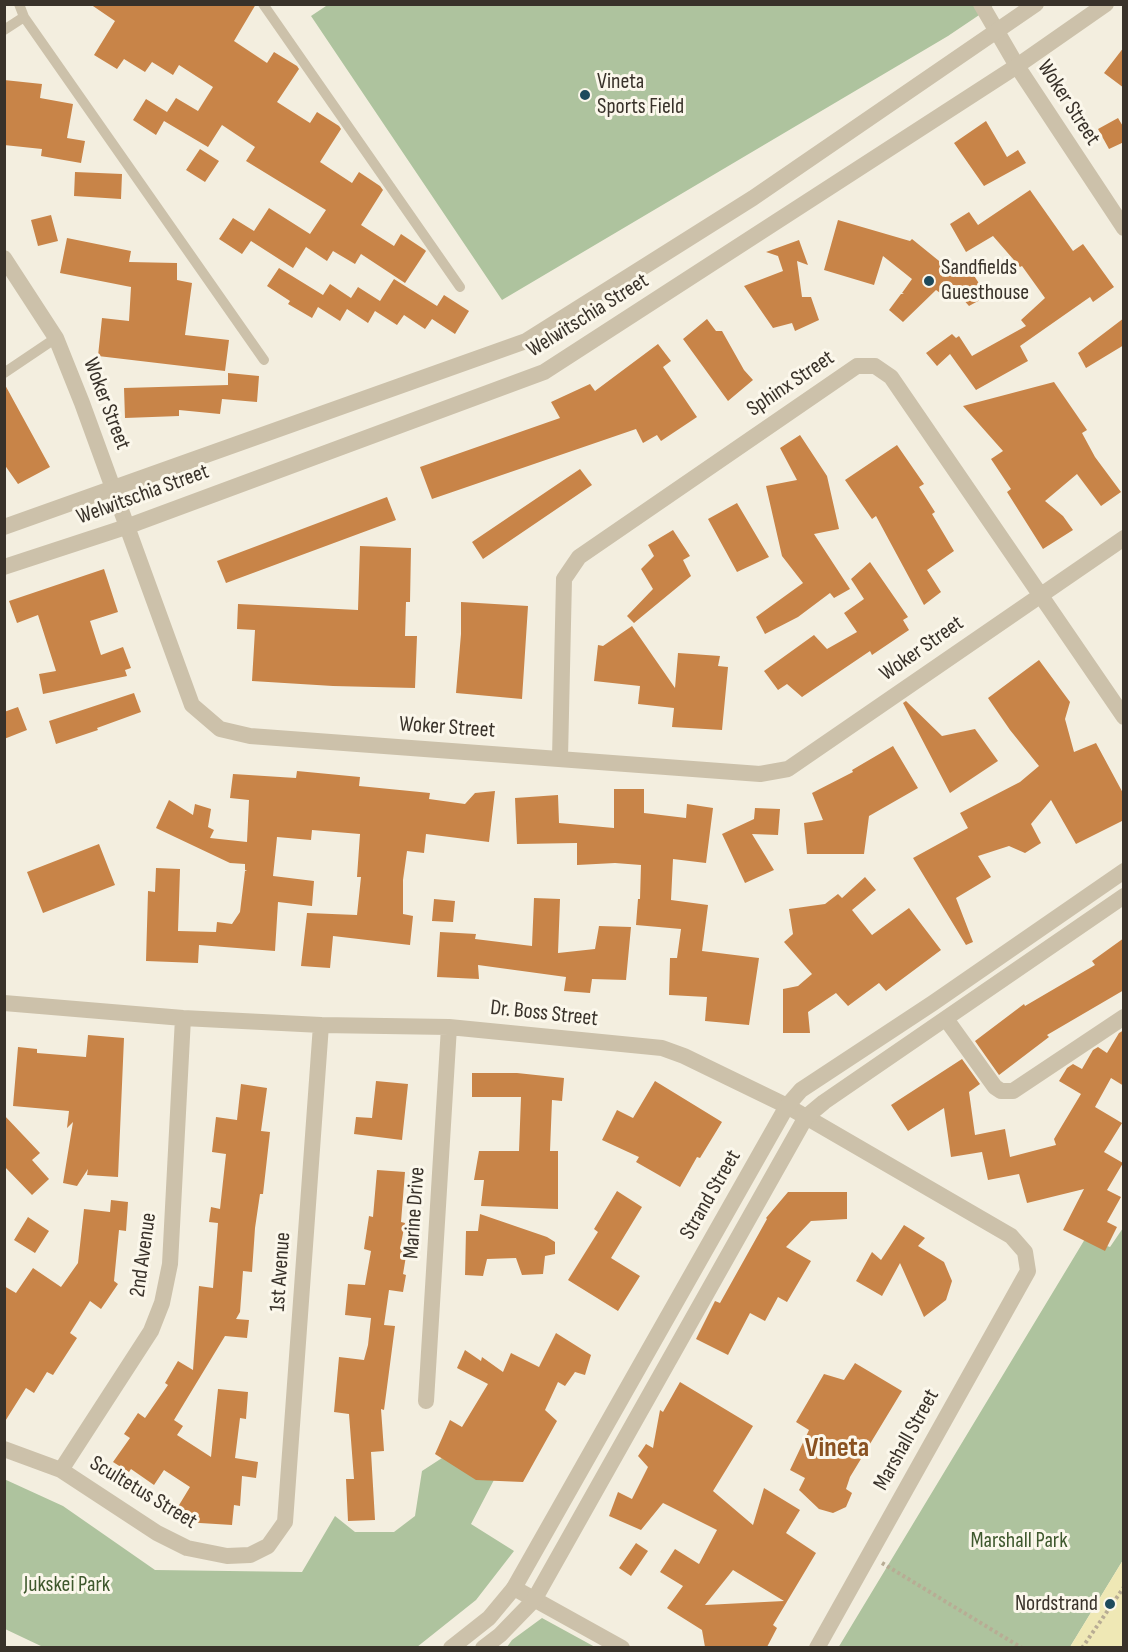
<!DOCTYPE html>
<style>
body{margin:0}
#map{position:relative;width:1128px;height:1652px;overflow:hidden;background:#f3eedf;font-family:"Sofia Sans Condensed",sans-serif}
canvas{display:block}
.frame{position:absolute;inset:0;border:6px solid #39322a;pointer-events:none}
</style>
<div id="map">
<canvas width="1128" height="1652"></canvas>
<div class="frame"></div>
</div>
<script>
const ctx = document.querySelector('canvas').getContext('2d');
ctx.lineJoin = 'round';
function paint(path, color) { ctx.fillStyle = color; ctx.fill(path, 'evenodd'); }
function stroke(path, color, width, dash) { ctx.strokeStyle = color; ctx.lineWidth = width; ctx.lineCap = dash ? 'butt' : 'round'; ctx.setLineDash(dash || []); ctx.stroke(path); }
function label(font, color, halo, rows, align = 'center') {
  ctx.font = font + ' "Sofia Sans Condensed",sans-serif'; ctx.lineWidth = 6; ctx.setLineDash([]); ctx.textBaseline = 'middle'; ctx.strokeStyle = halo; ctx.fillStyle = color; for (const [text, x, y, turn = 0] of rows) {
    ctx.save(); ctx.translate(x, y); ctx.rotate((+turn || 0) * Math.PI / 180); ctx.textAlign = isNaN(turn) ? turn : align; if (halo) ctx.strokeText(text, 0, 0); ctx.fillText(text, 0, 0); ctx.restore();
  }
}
const green = new Path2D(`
 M329,4L994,5L948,36L502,300L311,16Z
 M1123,1228V1560L1070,1647L838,1648L1085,1239L1110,1247Z
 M442,1458L495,1478L471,1524L514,1551L476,1600L417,1647H43L5,1629L4,1479L63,1506L155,1570L302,1572L335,1516L355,1532H394L415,1516L422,1471Z
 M542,1618L595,1647H507L512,1640Z`);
const sand = new Path2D(`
 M1123,1560V1647H1070Z`);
const building = new Path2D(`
 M90,4H256L234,41L267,63L274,52L297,66L299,69L277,102L310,123L317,112L339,126L341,129L320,162L352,183L359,172L380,186L383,190L361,225L394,246L401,234L425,250L426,251L405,283L361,254L355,264L333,251L327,261L306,247L293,268L251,241L242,254L219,239L233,218L254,231L269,208L310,234L326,210L246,161L255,147L222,125L208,147L164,121L156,135L133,120L146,99L167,112L176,98L198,111L213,87L179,65L173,75L152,62L145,72L124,59L117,69L94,55L115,21Z
 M1124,47V88L1104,73Z
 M4,80L42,84L40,98L73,104L67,138L85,141L81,163L41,156L42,149L4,145Z
 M1118,118L1124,128V142L1109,149L1098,129Z
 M986,121L1007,157L1018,150L1026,163L984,186L954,143Z
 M200,149L219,161L205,182L186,170Z
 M75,172L122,174L121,199L74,196Z
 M1030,190L1073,251L1083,244L1114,287L1093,302L1090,297L1020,346L1028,361L976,390L950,354L937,366L926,353L952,334L956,338L959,336L972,356L1026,326L1021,320L1045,298L1022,266L1020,267L993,236L966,252L950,224L969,212L978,225Z
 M51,215L58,241L38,246L31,220Z
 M838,220L910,241L912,239L944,265L942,267L973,274L987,296L969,306L954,289L943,295L936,290L903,322L889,310L901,294H904L902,293L912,279L883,256L874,285L824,270Z
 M67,238L131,251L129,262L177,263V280L192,283L185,335L229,340L225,371L98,356L102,318L129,321L131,287L60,273Z
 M799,240L808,265L797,261L802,297H811L819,320L795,331L792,323L773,328L744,286L783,271L778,256L766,252Z
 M279,268L323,295L330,284L351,298L358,287L380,301L394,279L437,306L444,295L469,311L455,334L432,319L425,329L404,315L397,325L375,311L368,323L347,309L340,321L318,307L312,318L288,304L290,301L267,286Z
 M1124,318V345L1086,368L1078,353Z
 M707,319L716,331H722L744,370L753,380L728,401L683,339Z
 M658,344L671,361L663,367L697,417L661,441L657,435L643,443L636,429L432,499L420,467L560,418L551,402L590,384L595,391Z
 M228,373L259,376L257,402L222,399L220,414L179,410V416L125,418L124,388L228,385Z
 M1054,382L1087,430L1082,433L1095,457L1121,492L1101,506L1077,474L1045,501L1063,516L1073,530L1043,549L1007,492L1011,489L991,459L1003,451L963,406Z
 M4,383L50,467L18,484L4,464Z
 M800,435L827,476L839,529L814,534L850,589L834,598L830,593L798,617L765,634L756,617L803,583L782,556L766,486L797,480L780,448Z
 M897,445L924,484L919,487L935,512L932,514L954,551L927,570L941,592L924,605L876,516L872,519L845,480Z
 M580,469L592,485L483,559L472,542Z
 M387,497L396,520L226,583L217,561Z
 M737,503L769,557L737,572L708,519Z
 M673,530L690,556L683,560L691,576L634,623L627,616L653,589L641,569L654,556L648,545Z
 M360,546L411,548L410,602H406L405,636H417L415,688L333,686L252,681L255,630L237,629L238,604L358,610Z
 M870,562L908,617L903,620L909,630L872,655L870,651L802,697L787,684L778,690L764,671L814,635L827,649L857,632L844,613L864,599L851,579Z
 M104,569L118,612L90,621L101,655L123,647L131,668L125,670L127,676L43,694L39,674L56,671L38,615L17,623L9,601Z
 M461,602L528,606L522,699L456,693L461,634Z
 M632,626L675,688L678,653L720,656L718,666L728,667L722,730L672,727L674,708L638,704L640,686L594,681L598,645L603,646Z
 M1039,660L1070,702L1065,719L1074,752L1096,743L1124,795V820L1076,844L1051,800L1031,824L1041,843L1025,853L1009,846L978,856L991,877L956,898L973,942L966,945L913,858L968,828L960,813L1020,782L1039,766L1010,730L988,698Z
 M134,693L141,712L97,728L98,730L56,744L49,721Z
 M906,701L942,736L975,729L998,761L950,793L903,703Z
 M18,707L27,730L4,739V712Z
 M893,746L918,788L869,816L864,854H807L804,823L823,820L812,793L853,772L852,770Z
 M297,771L360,777L359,786L430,793L429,799L465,804L475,793L495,791L489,842L426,834L424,853L407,851L403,880V914L413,916L410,945L333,936L330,968L301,966L307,913L357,915L361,877H357L360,834L312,830L311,840L277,837L273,876L314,881L312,906L278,902L275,951L199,945L198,963L146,961L148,891L155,892L156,868L180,869L178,931L216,932L217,922L232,924L240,912L245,871H247L245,870V864L230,863L156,828L169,800L193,815L195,804L211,809L208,827L214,830L210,838L247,842L249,800L230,798L233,774L296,778Z
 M614,789H644V813L686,818L687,804L713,808L706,863L673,859L671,900L708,905L702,951L759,958L749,1025L705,1021L707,997L669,995L670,958H677L681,929L636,925L638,899H640L641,865L615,863L577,865V843L517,844L515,798L558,795L559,823L614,828Z
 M755,808L780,809L778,835L752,834L774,870L745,883L722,834L754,819Z
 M99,844L115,885L43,913L27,872Z
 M865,877L876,890L852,910L872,935L909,908L941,950L886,991L879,983L848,1006L836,993L808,1012L810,1033H783V989L798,986L812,974L784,942L793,934L789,909L825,904L838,894L842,898Z
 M534,898L560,899L558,953L595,949L599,926L631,927L626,980L592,979L590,993L564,991L566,977L478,965L479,979L437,977L440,932L476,934L475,939L532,946Z
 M434,899L455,901L453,922L432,921Z
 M1124,938V990L1047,1035L1049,1037L999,1075L975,1041L1024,1004L1025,1006L1095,965L1092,961Z
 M1124,1030V1086L1111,1078L1095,1107L1122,1123L1104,1152L1123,1163L1107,1190L1121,1197L1107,1222L1117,1227L1105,1251L1063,1230L1084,1189L1027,1203L1019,1174L988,1180L982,1152L951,1157L944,1108L908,1131L891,1105L962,1059L980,1084L969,1092L975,1135L1005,1129L1010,1157L1056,1145L1054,1139L1081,1094L1059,1081L1067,1068L1073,1064L1082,1069L1093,1050L1098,1047L1107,1053L1119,1033Z
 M88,1035L124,1038L118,1177L87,1175L88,1169L77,1186L63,1183L73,1122L67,1128L69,1111L13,1106L18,1047L37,1049V1053L86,1057Z
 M472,1073H517L564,1078L562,1101L552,1100L550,1151H558V1209L481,1206L484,1180H474L479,1151H519L521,1097H472Z
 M376,1081L408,1084L402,1140L354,1134L356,1117L372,1118Z
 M655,1081L722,1122L700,1158L697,1157L680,1187L636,1162L639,1157L602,1140L617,1110L633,1118Z
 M241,1084L267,1088L261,1131L270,1132L263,1194H260L255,1228L252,1272L243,1271L240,1312L236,1319L249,1320L247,1338L225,1336L174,1420L183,1426L177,1435L211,1457L218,1389L248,1392L246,1419L240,1418L235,1458L258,1462L256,1478L242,1476L240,1506L234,1505L232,1525L184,1522L173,1515L190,1487L164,1470L154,1485L131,1469L129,1472L113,1462L130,1438L124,1434L138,1413L145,1418L168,1385L165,1383L178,1361L193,1370L199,1286L213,1288L218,1223L209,1222L211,1207L220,1209L226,1154L212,1152L216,1117L237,1120Z
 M4,1115L40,1153L32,1160L49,1179L32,1195L4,1166Z
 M377,1170L405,1172L401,1222L405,1223L400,1249L407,1250L403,1274L406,1275L403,1292L389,1290L384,1325L395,1326L384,1410L381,1409L384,1451L371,1452L375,1520L348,1521L346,1479H354L349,1414L334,1412L339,1357L364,1360L368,1345L371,1318L345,1315L348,1284L365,1285L371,1251L364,1249L369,1216L373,1217Z
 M617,1191L642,1207L611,1258L640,1276L618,1311L568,1280L598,1232L594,1229Z
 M788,1192H847V1219L811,1221L786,1247L811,1261L787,1302L778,1297L765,1321L750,1313L728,1355L696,1339L715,1301L720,1303L767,1219L766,1218Z
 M111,1200L128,1202L126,1231L119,1230L114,1281L118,1284L101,1309L90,1301L70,1333L77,1338L53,1375L47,1372L34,1393L26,1388L4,1423V1286L16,1293L33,1268L61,1287L78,1263L84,1209L110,1212Z
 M480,1214L547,1237L555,1242V1254L545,1256L543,1274L522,1275L516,1258L487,1259L483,1276L465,1275L466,1231H478Z
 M28,1217L49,1231L35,1253L14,1240Z
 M904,1225L925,1238L918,1246L944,1262L952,1281L946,1300L924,1317L900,1263L882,1296L856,1281L872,1252L881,1260Z
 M556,1333L591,1355L585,1375L575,1372L565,1386L558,1382L545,1410L557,1421L523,1482L476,1480L435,1454L450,1420L462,1427L488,1384L457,1368L465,1350L481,1361L482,1357L503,1372L511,1353L539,1367Z
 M855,1363L902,1391L850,1477L846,1489L852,1493L846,1507L833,1513L819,1509L799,1490L805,1478L790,1470L809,1430L796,1422L824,1374L844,1380Z
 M680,1382L753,1426L713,1491L753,1525L764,1488L800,1510L786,1533L816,1553L773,1625L777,1628L767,1647H705L702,1630L667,1608L683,1586L660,1572L675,1549L699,1564L717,1530L663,1503L641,1530L609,1516L618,1492L632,1499L648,1467L638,1456L646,1444L653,1448L660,1410L663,1412ZM733,1570L784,1601L705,1605Z
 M636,1543L648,1551L631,1576L619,1568Z`);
const path = new Path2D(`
 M882,1563L1022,1648
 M1082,1648L1124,1587`);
const service = new Path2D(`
 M19,4L24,17L264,360
 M263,4L460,287
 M4,30L24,17
 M4,373L56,338`);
const minor = new Path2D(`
 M981,4L1017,66L1124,228
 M4,258L56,338L82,403L192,705L220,729L250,736L760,774L788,769L1124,538
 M560,758L564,579L579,557L857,366H875L891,377L1124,717
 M4,1003L183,1018L321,1025L449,1027L662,1048L684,1056L787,1106L1011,1236L1025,1252L1028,1271L817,1648
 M946,1019L995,1087L1001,1091H1013L1124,1017
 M426,1401L449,1027
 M4,1449L61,1470L157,1533L187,1548L227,1556L250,1555L268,1546L285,1522L321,1025
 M61,1470L151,1331L162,1303L170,1264L183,1018
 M514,1588L622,1648`);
const tertiary = new Path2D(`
 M4,527L526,341L753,198L1036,4
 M4,567L126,527L544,372L1017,66L1106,4
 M451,1648L489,1618L514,1588L787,1106L801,1090L933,1003L1124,871
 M483,1648L500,1635L534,1600L806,1117L824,1102L1124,896`);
const markers = [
 [585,95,6,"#1e4a5c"],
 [929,281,6,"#1e4a5c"],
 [1110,1604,6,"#1e4a5c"]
];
const poiNames = [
 ["Vineta",597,82],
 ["Sports Field",597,107],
 ["Sandfields",941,268],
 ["Guesthouse",941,293],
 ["Nordstrand",1098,1604,"right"]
];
const streetNames = [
 ["Woker Street",1068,103,57],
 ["Welwitschia Street",588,316,-32],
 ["Sphinx Street",791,384,-34],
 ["Woker Street",106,404,69],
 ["Welwitschia Street",143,495,-20],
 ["Woker Street",922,649,-35],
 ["Woker Street",447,728,4],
 ["Dr. Boss Street",544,1014,6],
 ["Strand Street",711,1195,-60],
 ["Marine Drive",415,1213,-86],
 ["2nd Avenue",144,1255,-82],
 ["1st Avenue",281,1272,-86],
 ["Marshall Street",907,1440,-61],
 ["Scultetus Street",143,1493,31]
];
const parkNames = [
 ["Marshall Park",1019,1541],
 ["Jukskei Park",67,1585]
];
const districtNames = [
 ["Vineta",837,1449]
];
paint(green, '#aec39e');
paint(sand, '#efe8b5');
paint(building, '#c88448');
stroke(path, '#b8ac94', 4, [3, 3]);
stroke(service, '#ccc1aa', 10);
stroke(minor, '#ccc1aa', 16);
stroke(tertiary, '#ccc1aa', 16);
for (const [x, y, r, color] of markers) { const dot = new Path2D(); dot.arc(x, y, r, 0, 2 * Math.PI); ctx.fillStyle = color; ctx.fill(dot); stroke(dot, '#fbf7eb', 2); }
label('22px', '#39322a', '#fbf7eb', poiNames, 'left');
label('22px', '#39322a', '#fbf7eb', streetNames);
label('22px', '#3e582d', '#fbf7eb', parkNames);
label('bold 28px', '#8a5221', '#fbf7eb', districtNames);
</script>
